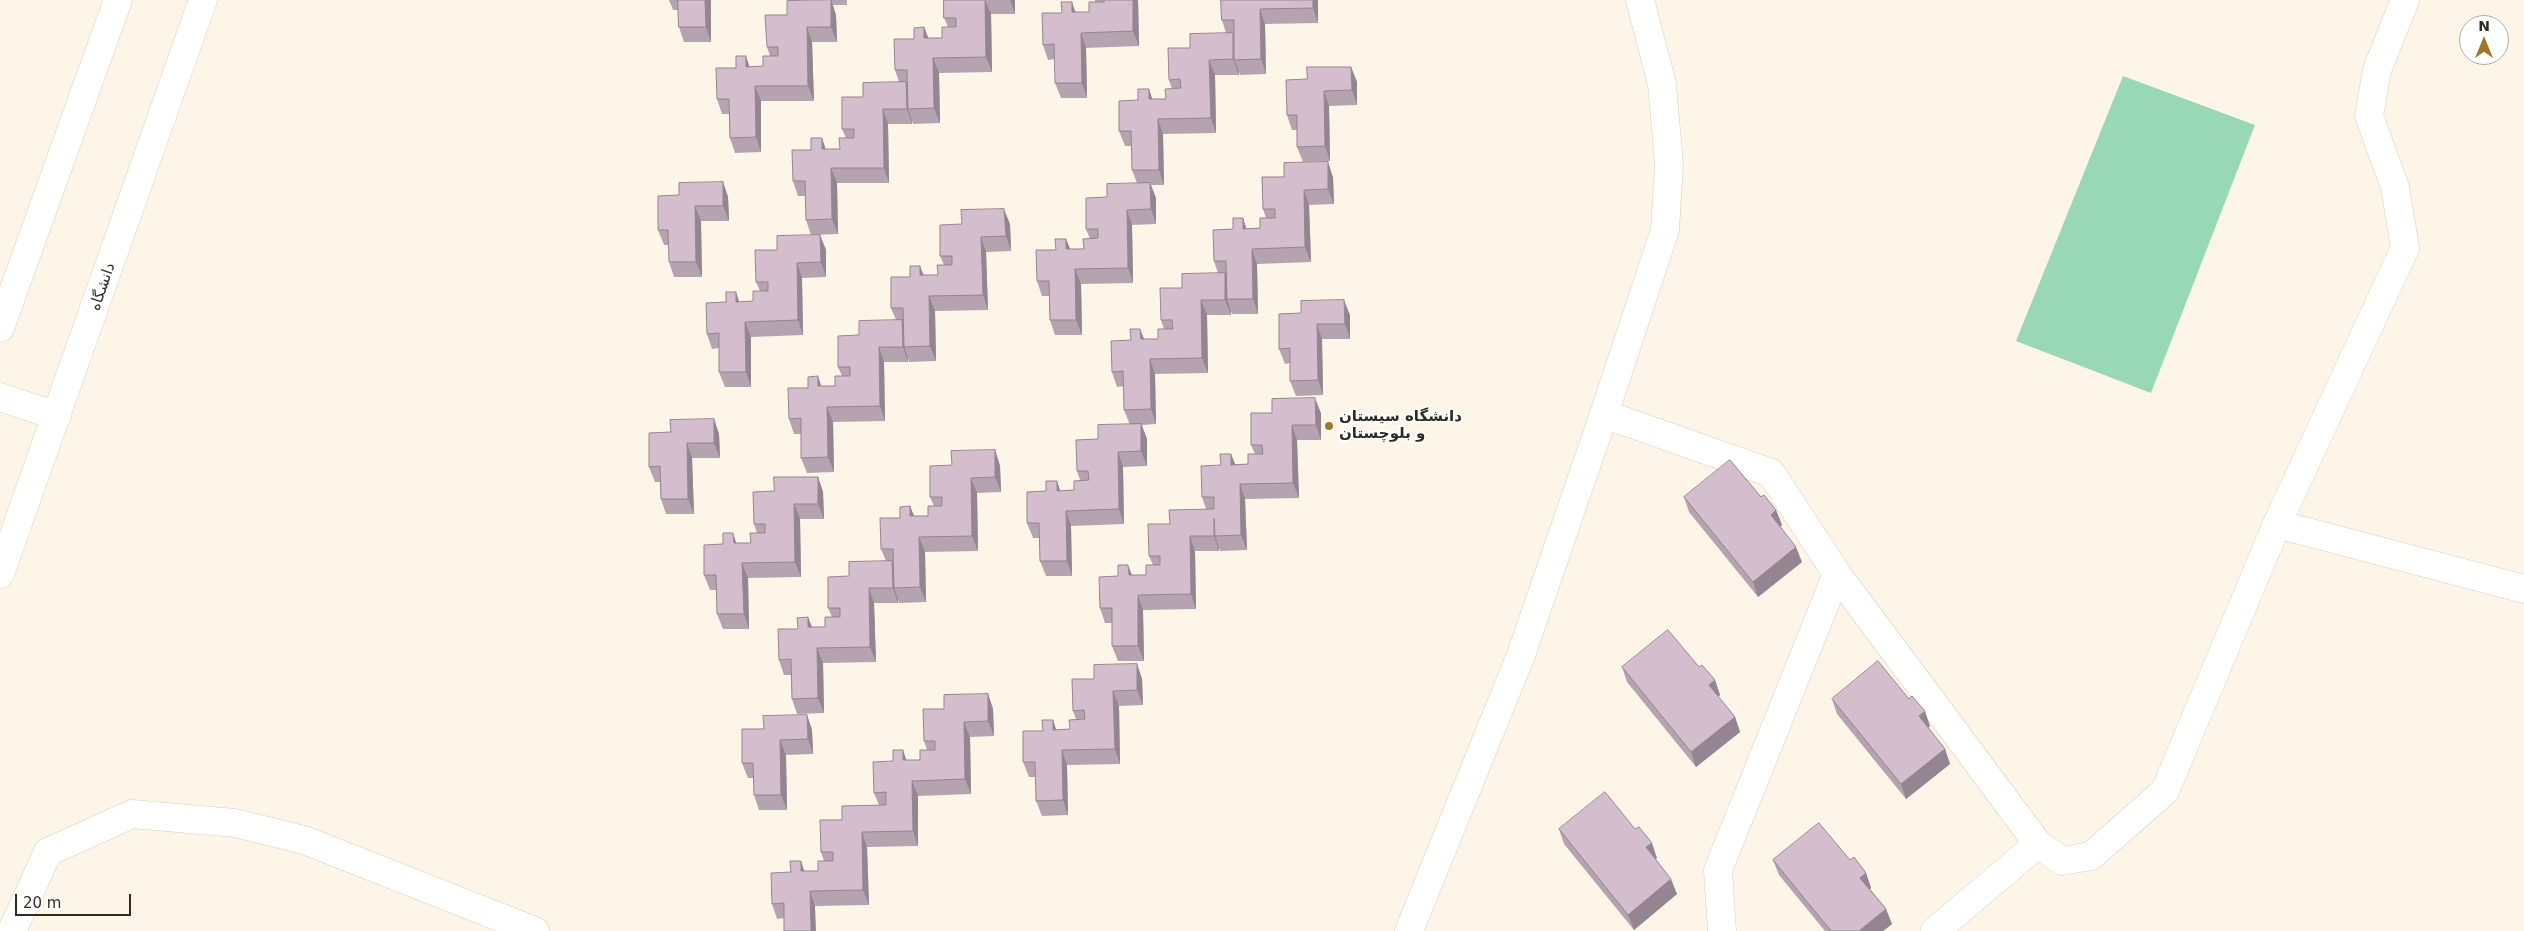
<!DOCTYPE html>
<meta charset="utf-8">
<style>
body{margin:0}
#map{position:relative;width:2524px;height:931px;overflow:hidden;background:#fdf6e8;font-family:"DejaVu Sans",sans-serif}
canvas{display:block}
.north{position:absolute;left:2459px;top:15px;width:50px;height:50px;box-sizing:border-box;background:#fff;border:1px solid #acaaa7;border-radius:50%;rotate:0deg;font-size:14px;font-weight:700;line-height:20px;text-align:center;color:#2f2b22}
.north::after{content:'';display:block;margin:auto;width:18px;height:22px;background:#a07726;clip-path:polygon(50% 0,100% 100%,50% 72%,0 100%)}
.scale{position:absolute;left:15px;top:894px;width:116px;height:22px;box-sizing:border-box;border:2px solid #2f2b22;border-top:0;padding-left:6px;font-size:15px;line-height:18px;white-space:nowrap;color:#2f2b22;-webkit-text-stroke:4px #fff;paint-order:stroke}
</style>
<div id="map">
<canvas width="2524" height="931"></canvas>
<div class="north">N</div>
<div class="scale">20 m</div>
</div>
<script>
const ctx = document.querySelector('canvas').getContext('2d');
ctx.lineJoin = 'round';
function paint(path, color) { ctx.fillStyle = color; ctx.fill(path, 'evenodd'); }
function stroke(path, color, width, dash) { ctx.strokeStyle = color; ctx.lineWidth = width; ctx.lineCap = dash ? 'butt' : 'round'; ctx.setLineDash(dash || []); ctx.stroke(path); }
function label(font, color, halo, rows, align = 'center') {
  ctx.font = font + ' "DejaVu Sans",Vazirmatn,sans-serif'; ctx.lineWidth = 4.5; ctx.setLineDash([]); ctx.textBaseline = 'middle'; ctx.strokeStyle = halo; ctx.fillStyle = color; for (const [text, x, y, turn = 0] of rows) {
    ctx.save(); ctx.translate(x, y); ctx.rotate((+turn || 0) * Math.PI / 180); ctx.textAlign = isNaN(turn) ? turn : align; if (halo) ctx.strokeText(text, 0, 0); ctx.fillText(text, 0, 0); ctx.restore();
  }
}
const green = new Path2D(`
 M2123,76L2255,125L2151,393L2016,341Z`);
const minor = new Path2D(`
 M1604,414L1771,473L1837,574L2038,844
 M2277,524L2524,589
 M12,931L48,852L132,814L235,823L304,840L535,931
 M1409,931L1521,655L1604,414L1665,230L1669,164L1662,84L1640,0
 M1722,931L1718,870L1837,574
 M1935,931L2038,844L2062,861L2091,856L2165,791L2277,524L2405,248L2395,187L2369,116L2377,70L2405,0`);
const major = new Path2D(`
 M0,328L118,0
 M0,397L57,416
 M0,574L203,0`);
const wall = new Path2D(`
 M669,0H711V42H684L679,27L678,10H673Z
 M819,0H847V5H833L836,15L837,42H812L814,101H761V152L735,153L730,138L729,114H722L717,99L736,68L763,66L770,56L767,47L787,15Z
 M944,0H1015V14H991L992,72L939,73L940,123L913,124L912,121V124H888L889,183H837L838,234L811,235L806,220L805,196H798L793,181L811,150L822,138L825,149H840L846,138L842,129L863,97L899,82L895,70L914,39L924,27L928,38H942L948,27L944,18Z
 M1095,0H1138L1139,46L1086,48L1087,98H1061L1055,83V59L1048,60L1043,45L1062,13L1075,12H1089L1095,2Z
 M1221,0H1318V23L1265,24L1266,74L1240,75L1239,71V75H1215L1216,133L1163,134L1164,185H1151L1156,198V224L1132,225L1133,283L1081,284L1082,335H1055L1050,320L1049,296H1042L1037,281L1056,250L1066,239L1070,249H1084L1090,239L1086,229L1107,197L1137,183L1132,170V146H1125L1119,131L1149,89L1152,99H1166L1172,89L1169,80L1190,48L1226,33L1222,20Z
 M1351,67L1357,82V105L1329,106L1330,161L1303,162L1297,147V130H1292L1287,115L1307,79Z
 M1262,177H1333L1334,204L1309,205L1311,262L1257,264L1258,314H1232L1231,311V315H1207L1208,373L1155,374L1156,424L1142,425L1147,439V466L1123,467L1124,524L1071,526L1072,576H1046L1040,561V538H1033L1027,523L1046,491L1057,481L1060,491L1074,490L1080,480L1077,471L1098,439L1130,425L1124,410V386L1117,387L1112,372L1131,340L1140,329L1144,339H1158L1164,329L1161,320L1182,288L1218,273L1214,261L1233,229L1243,218L1246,229L1260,228L1266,218L1263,209Z
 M723,182L728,197L729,221H701L702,277H674L669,262V245H664L658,230L679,195Z
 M1010,224L1011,251L986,252L988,310L935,311L936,361L909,362L908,358V362H884L885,421L833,422L834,472L807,473L801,458V434H794L789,419L821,386H835L842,376L838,367L859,335L896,320L891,308L910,277L924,275H938L944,265L940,256V225Z
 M820,235L826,250V277L802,278L803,335L751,337V387H725L719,372V348L712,349L707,334L739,302L753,301L760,291L756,282L777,250Z
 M1279,314L1350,315V339H1322L1323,395L1296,396L1290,381V363L1285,364L1279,349Z
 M1251,413H1321V440H1297L1299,498L1245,499L1247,550L1220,551L1219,548V551H1195L1196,609L1143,610L1144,661H1118L1112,646V623H1105L1100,608L1118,576L1146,575L1153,565L1149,556L1170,524L1206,509L1202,497L1221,465L1231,454L1235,464H1248L1255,454L1251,445Z
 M714,419L719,434L720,458H692L694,514H666L661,499L660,482H655L649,467L671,432Z
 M995,450L1000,466L1001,492L977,493L978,551L925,552L926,602L899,603L898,599V603H874L876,662L823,663L824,713L797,714L792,699L791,675H784L779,660L798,629L812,627H825L832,617L828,608L849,576L886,561L881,549L900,518L910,506L914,516H928L934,506L930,497L952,465Z
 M818,477L823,492L824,519H800L801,577L748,578L749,629H723L717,614V590H710L704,575L723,544L751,543L757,533L754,524L774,491Z
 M1684,497H1761L1776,510L1782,525L1780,527L1802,562L1758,597L1689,512Z
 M1137,664L1142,679L1143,705L1119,706L1120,764L1067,765L1068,815L1042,816L1036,801V777H1029L1023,762L1043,731L1053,720L1056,730L1070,729L1076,719L1073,711L1094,679Z
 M1622,667H1699L1715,680L1720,695L1718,697L1735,717L1740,732L1696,767L1627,682Z
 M988,694L993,709L994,736L970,737L971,794L918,796V846L867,847L869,905L815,906L784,918L777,919L772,904L791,872L805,871H818L824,861L821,852L842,820L879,805L874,793L893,761L906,760H920L927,750L924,741L944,709Z
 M1832,699L1930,726L1928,728L1945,749L1950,764L1906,799L1837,714Z
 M807,715L812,730L813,754L786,755L787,810H759L754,795L753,778H748L742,763L764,729Z
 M1559,829L1657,858L1655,859L1677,894L1634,930L1564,844Z
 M1773,860H1850L1866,873L1871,888L1870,889L1886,909L1892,924L1883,931H1825L1779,875Z`);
const shadedWall = new Path2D(`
 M705,0H711V42L706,27Z
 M831,0L836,15L837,42L831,27Z
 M985,0L991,14L992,72L986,57Z
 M1010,0H1015V14Z
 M1133,0H1138L1139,46L1133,31Z
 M1313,0H1318V23L1313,8Z
 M1072,2L1077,17L1072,12Z
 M1260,9L1265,24L1266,74L1261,59Z
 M807,27L812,42L814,101L808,86Z
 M924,27L930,42L924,38Z
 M1081,33L1086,48L1087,98L1082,83Z
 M1233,33L1238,48L1234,60L1239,71V75L1233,59Z
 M746,56L751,71L746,67Z
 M933,58L939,73L940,123L934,108Z
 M1209,60L1215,75L1216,133L1211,118Z
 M1351,67L1357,82V105L1352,90Z
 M906,82L912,97L908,109L912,121V124L907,109Z
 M755,86L761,101V152L756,137Z
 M1149,89L1154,104L1149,99Z
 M1324,91L1329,106L1330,161L1325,146Z
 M883,109L888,124L889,183L884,168Z
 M1158,119L1163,134L1164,185L1159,170Z
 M822,138L827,153L822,149Z
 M1328,162L1333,177L1334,204L1328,189Z
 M831,168L837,183L838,234L832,219Z
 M723,182L728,197L729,221L723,206Z
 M1150,183L1156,198V224L1151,209Z
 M1304,190L1309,205L1311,262L1305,247Z
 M695,206L701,221L702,277L696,262Z
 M1004,209L1010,224L1011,251L1006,236Z
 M1127,210L1132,225L1133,283L1128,268Z
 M1243,218L1248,233L1243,229Z
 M820,235L826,250V277L821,262Z
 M981,237L986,252L988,310L983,295Z
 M1066,239L1072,254L1066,249Z
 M1252,249L1257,264L1258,314L1253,299Z
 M797,263L802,278L803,335L798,320Z
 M920,266L926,281L920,275Z
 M1075,269L1081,284L1082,335L1076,320Z
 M1225,273L1230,288L1227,299L1231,311V315L1225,300Z
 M736,292L741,307L736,302Z
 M929,296L935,311L936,361L930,346Z
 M1201,300L1207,315L1208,373L1202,358Z
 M1344,300L1350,315V339L1345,324Z
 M902,320L908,335L904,347L908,358V362L903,347Z
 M745,322L751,337V387L746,372Z
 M1317,324L1322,339L1323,395L1318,380Z
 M1140,329L1146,344L1141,339Z
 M879,347L884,362L885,421L880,406Z
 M1150,359L1155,374L1156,424L1151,409Z
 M818,376L823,391L818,386Z
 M1315,398L1321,413V440L1316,425Z
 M827,407L833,422L834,472L828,457Z
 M714,419L719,434L720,458L714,443Z
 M1141,424L1147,439V466L1141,451Z
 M1292,425L1297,440L1299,498L1293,483Z
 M687,443L692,458L694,514L688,499Z
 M995,450L1000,466L1001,492L995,477Z
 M1118,452L1123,467L1124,524L1119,509Z
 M1231,454L1237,469L1231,465Z
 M818,477L823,492L824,519L818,504Z
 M971,478L977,493L978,551L972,536Z
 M1057,481L1062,496L1057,491Z
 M1240,484L1245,499L1247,550L1241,535Z
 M794,504L800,519L801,577L795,562Z
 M910,506L916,521L910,516Z
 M1776,510L1782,525L1776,530L1771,515Z
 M1066,511L1071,526L1072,576L1067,561Z
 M1214,518L1215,536L1219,548V551L1214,536Z
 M733,533L738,548L734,543Z
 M1190,536L1195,551L1196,609L1191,594Z
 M919,537L925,552L926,602L920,587Z
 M1796,547L1802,562L1758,597L1753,582Z
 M892,561L898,576L894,588L898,599V603L893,588Z
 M742,563L748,578L749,629L744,614Z
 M1128,565L1134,580L1129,575Z
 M869,588L874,603L876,662L870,647Z
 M1138,595L1143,610L1144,661L1138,646Z
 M808,617L814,632L808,627Z
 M817,648L823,663L824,713L818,698Z
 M1137,664L1142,679L1143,705L1137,690Z
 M1715,680L1720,695L1714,700L1709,685Z
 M1113,691L1119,706L1120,764L1115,749Z
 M988,694L993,709L994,736L988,721Z
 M1925,711L1930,726L1924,731L1919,716Z
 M807,715L812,730L813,754L808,739Z
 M1735,717L1740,732L1696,767L1691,752Z
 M1053,720L1058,735L1053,730Z
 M964,722L970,737L971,794L965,779Z
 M780,740L786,755L787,810L781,795Z
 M1945,749L1950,764L1906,799L1901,784Z
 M903,750L908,765L903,760Z
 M1062,750L1067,765L1068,815L1063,800Z
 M912,781L918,796V846L913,831Z
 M862,832L867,847L869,905L863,890Z
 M1652,843L1657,858L1651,862L1646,847Z
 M801,861L806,876L801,871Z
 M1866,873L1871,888L1866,893L1860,878Z
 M1671,879L1677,894L1634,930L1628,915Z
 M810,891L815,906L816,931H811Z
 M1886,909L1892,924L1883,931H1859Z`);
const building = new Path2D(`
 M678,0H705L706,27H679Z
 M831,0V27H807L808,86H755L756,137L730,138L729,99H717L716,68H736V56H746V67L763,66V56H778V47H767L765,15H787V1Z
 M944,0H985L986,57L933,58L934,108L908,109L907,70H895L894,39H914V28L924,27V38H942V27H956V18H944Z
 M1104,0H1133V31L1081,33L1082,83H1055L1054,44L1043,45L1042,13H1062L1061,2H1072V12H1089V2H1104Z
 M1221,0H1313V8L1260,9L1261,59L1234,60V20H1222Z
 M1233,33V59L1209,60L1211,118L1158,119L1159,170H1132L1131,131H1119V101L1138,100V89H1149V99H1166L1165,89L1181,88L1180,79L1169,80L1168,48H1190V34Z
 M1307,67H1351L1352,90L1324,91L1325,146L1297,147V115H1287L1286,80L1307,79Z
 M906,82L907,109H883L884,168H831L832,219L806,220L805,181H793L792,150H811V138H822V149H840L839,138H854V129H842V97H863V83Z
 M1328,162V189L1304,190L1305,247L1252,249L1253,299H1227L1226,261H1214L1213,230L1233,229V218H1243V229L1260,228V218H1275V209H1263L1262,177H1284V163Z
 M723,182V206H695L696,262H669L668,230H658V196L679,195V183Z
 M1150,183L1151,209L1127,210L1128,268L1075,269L1076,320H1050L1049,281H1037L1036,250H1056L1055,239H1066V249H1084L1083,239L1098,238V229H1086V198L1107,197V184Z
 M1004,209L1006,236L981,237L983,295L929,296L930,346L904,347L903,308H891V277H910V266H920V275H938L937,265H952V256H940V225L962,224L961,210Z
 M820,235L821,262L797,263L798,320L745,322L746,372H719V333L707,334L706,303L726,302V292H736V302L753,301V291H768V282H756L755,250H777V236Z
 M1225,273V300H1201L1202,358L1150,359L1151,409L1124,410L1123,371L1112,372L1111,341L1131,340L1130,329H1140L1141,339H1158V329H1173L1172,320H1161L1160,288H1182V274Z
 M1344,300L1345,324H1317L1318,380L1290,381V348L1279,349V314L1301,313V301Z
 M902,320L903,347H879L880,406L827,407L828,457L801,458V418L789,419L788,388H808V377L818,376V386H835V376H850V367H838V336L859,335V321Z
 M1315,398L1316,425H1292L1293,483L1240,484L1241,535L1215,536L1214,518V536H1190L1191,594L1138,595V646H1112V608H1100L1099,577L1118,576V565H1128L1129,575H1146V565H1160V556H1149L1148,524H1170L1169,510L1214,509V497H1202L1201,466L1221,465L1220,454H1231V465L1248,464V454H1263L1262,445H1251V413H1272V399Z
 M714,419V443H687L688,499H661L660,466L649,467V433L671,432L670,420Z
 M1141,424V451L1118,452L1119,509L1066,511L1067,561H1040L1039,523H1027V492L1046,491V481H1057V491L1074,490V481L1089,480L1088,471H1077L1076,440L1098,439V425Z
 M995,450V477L971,478L972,536L919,537L920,587L894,588L893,549H881L880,518H900V507L910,506V516H928V506H942V497H930V466L952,465L951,451Z
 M1730,460L1761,497L1764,495L1776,510L1771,515L1796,547L1753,582L1684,497Z
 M774,477H818V504H794L795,562L742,563L744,614H717L716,575H704V545L723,544V533H733L734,543H751L750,533H765V524H754L753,492L774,491Z
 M892,561L893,588H869L870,647L817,648L818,698L792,699L791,659L779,660L778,629H798L797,618L808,617V627H825V617H840V608H828V577L849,576V562Z
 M1668,630L1699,667L1702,665L1715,680L1709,685L1735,717L1691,752L1622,667Z
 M1878,661L1909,699L1912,696L1925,711L1919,716L1945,749L1901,784L1832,699Z
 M1137,664V690L1113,691L1115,749L1062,750L1063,800L1036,801L1035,762H1023V731H1043L1042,720H1053V730L1070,729L1069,720L1085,719L1084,710L1073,711L1072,679H1094V665Z
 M988,694V721L964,722L965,779L912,781L913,831L862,832L863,890L810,891L811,931H784V903L772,904L771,873L791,872L790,861H801V871H818V861H833V852H821L820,820H842V806L886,805V792L874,793L873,762L893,761V750H903V760H920V750H935V741H924L923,709H944V695Z
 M807,715L808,739L780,740L781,795H754L753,763H742V729H764L763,716Z
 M1605,792L1635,829L1639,827L1652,843L1646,847L1671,879L1628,915L1559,829Z
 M1819,823L1850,860L1854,857L1866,873L1860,878L1886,909L1859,931H1831L1773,860Z`);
const markers = [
 [1329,426,5,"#a07726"]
];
const streetNames = [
 ["دانشگاه",103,287,-71]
];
const poiNames = [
 ["دانشگاه سیستان",1339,417],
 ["و بلوچستان",1339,434]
];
paint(green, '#99d8b7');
stroke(minor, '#d9cdb7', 29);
stroke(major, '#d9cdb7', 29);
stroke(minor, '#fff', 28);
stroke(major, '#fff', 28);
paint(wall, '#b6a3b0');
paint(shadedWall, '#948590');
paint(building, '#d4becd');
stroke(building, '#948590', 1);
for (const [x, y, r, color] of markers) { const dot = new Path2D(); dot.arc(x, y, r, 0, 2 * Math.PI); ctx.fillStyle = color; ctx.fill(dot); stroke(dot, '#fff', 2); }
label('15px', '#2f2b22', '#fff', streetNames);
label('bold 15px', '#2f2b22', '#fff', poiNames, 'left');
</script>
